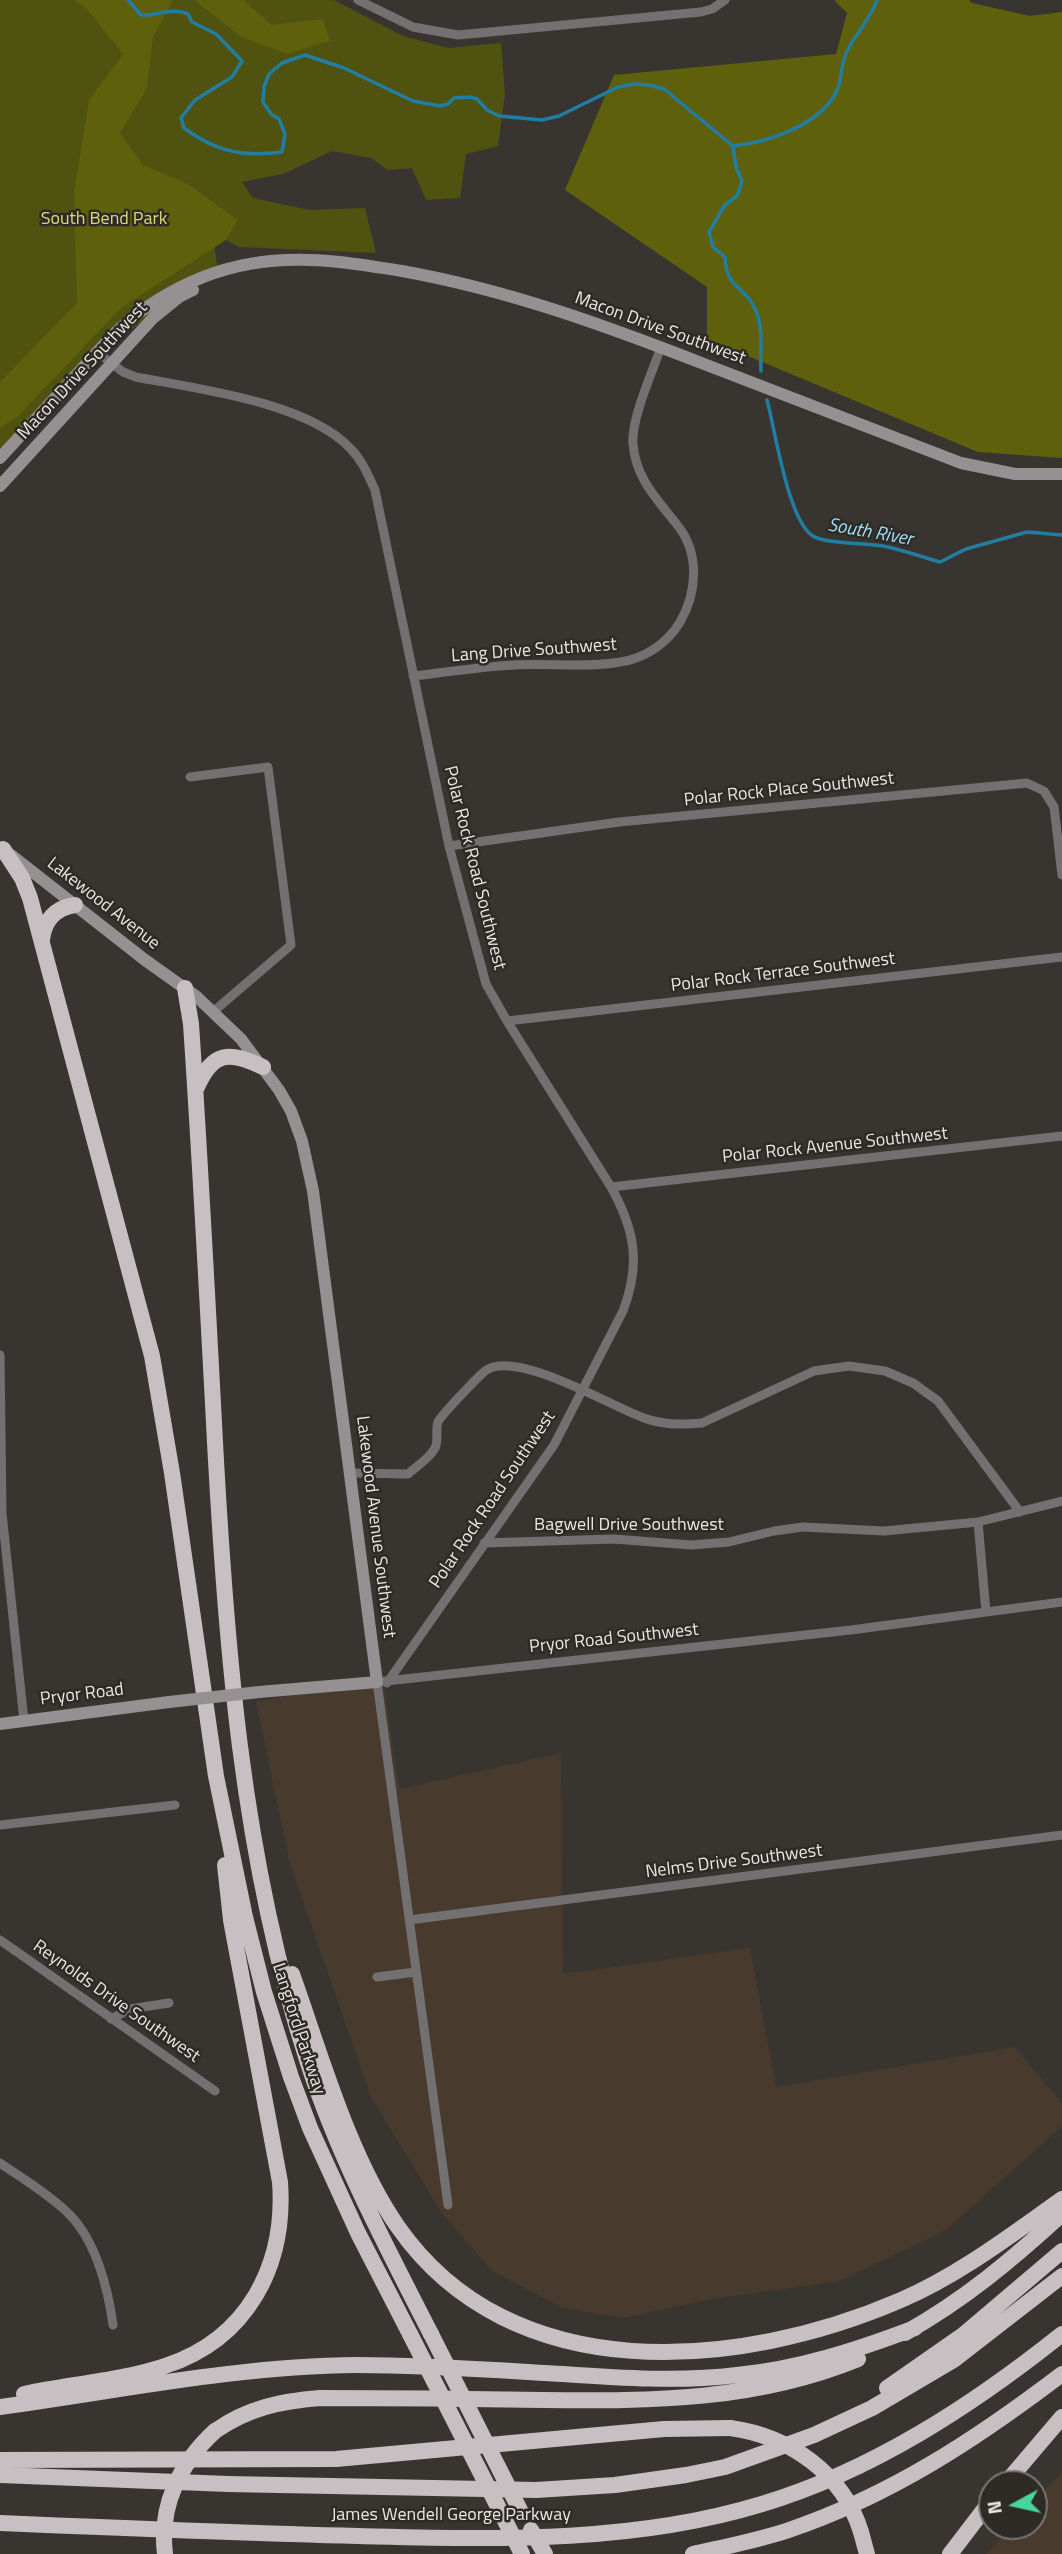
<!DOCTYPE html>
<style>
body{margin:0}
#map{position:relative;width:1062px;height:2554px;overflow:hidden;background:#383530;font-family:"Titillium Web",sans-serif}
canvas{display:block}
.north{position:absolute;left:978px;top:2470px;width:70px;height:70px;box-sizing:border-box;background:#2e2b26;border:2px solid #797672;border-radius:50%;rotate:262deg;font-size:19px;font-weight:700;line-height:28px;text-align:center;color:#e9e7e3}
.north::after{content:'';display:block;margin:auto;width:24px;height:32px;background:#47d49e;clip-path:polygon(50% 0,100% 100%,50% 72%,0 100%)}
</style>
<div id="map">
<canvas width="1062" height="2554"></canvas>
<div class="north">N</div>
</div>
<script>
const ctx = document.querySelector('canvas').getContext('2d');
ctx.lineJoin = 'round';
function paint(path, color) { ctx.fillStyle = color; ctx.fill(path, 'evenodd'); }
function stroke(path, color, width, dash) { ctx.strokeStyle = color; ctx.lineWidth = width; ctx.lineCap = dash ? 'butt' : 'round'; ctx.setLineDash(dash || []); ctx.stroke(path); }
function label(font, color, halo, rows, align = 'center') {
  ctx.font = font + ' "Titillium Web",sans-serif'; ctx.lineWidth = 5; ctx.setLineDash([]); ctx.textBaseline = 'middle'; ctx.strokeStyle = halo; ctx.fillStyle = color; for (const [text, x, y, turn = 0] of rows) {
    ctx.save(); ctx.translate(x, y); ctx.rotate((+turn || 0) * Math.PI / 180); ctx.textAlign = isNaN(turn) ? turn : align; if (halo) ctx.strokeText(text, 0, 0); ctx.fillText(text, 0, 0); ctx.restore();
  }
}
const commercial = new Path2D(`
 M383,1677L399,1789L561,1753L563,1974L750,1948L776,2087L1015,2047L1062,2103V2126L946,2230L840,2281L711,2299L624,2318L563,2308L492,2271L441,2212L371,2097L290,1864L256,1702Z
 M1062,2472V2554H986L1012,2526H1034V2502Z`);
const green = new Path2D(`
 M0,0H194L241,37L272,25L244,0H334L403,36L448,48L501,43L505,94L498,146L466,154L460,198L426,200L412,168L388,170L371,158L332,151L283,174L242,182L253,198L309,210L365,208L376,253L239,247L226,240L238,220L207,198L218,271L97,352L0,460Z`);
const forest = new Path2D(`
 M74,0H173L153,37L147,88L120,133L143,165L188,184L238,220L226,240L121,308L17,417L0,428V382L77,303L74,193L89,100L123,54L87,9Z
 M194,0H244L272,25L323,19L330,41L287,54L241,37Z
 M834,0H969L972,3L1030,16L1062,12V458L978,452L707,339V287L565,190L614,75L836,54L847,13Z`);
const stream = new Path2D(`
 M128,0L141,15C157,16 173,7 188,14L192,22L216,34L242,61L232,77L195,100L181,118L184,128C216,152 243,157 282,152L285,134L279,119L271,114L263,102L264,87L269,74L282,63L305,55L344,68L413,101L440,106L448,104L454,98L470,97L477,99L487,110L499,116L542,120L559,116L618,87L633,84L649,85L664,89L733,146
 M733,146L736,167L742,181L737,196L725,205L709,232L713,247L725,257C726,290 744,284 755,309C764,327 760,351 761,371
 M733,146C768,142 823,125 838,88C842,76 841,63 847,51C856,33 870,20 877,0
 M767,400C775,429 788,521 813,536C825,544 870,543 888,547C905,551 923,557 940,562L966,549L1027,532L1062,535`);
const street = new Path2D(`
 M358,0L413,27L458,35L701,12L712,9L725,0
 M97,352L123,372L136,377C198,389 306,402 350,448C362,460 368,475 375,490L449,846L486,984L507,1021L611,1187C635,1230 641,1264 623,1311L554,1445L387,1683
 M413,676C446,672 480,667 514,665C549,663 586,668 620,662C644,659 668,643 680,622C697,593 700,554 678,526C658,500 636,480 633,444C631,419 652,373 661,347
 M190,777L268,767L291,945L214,1011
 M449,846L619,822L1027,783L1044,791L1054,807L1062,875
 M507,1021L1062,957
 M611,1187L1062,1136
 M0,1355L2,1513L24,1721
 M351,1473L408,1474C416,1467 430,1458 435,1448C439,1441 435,1430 438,1422C441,1415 478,1377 485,1371C515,1348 612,1407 644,1418C662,1425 683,1425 702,1423L814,1371L849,1366L885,1371L913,1383L938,1401L1020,1512
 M978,1522L986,1612
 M484,1543L614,1539L691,1545L729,1542L774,1531L803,1527L884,1531L978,1522L1062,1501
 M0,1825L175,1805
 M409,1920L1062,1835
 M0,1940L215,2091
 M377,1977L416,1972
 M111,2019L130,2009L169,2003
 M0,2163C23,2179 50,2195 70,2215C96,2242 108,2288 113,2325
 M448,2205L377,1682L851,1630L1062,1602`);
const secondary = new Path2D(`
 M0,458L111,337C158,291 220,262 286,260C325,258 364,265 402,271C508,290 604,325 704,364C790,397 876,430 961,463L1015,474H1062
 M0,486L153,318L179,297L193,290
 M11,855L145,960L197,997L241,1039L279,1090L291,1111L302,1141L313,1191L377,1682L259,1692
 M0,1724L169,1702`);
const highway = new Path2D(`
 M3,849L22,878L30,898L152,1356L172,1473L216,1776L245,1917L264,1992L291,2077L310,2128L358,2233L410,2334
 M42,940C44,920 55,908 75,905
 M185,988L191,1024C200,1157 207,1290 214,1423C225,1638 241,1857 308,2063C339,2158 386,2246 431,2334
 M197,1087C213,1051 229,1051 263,1067
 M292,1974C321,2055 349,2157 398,2227C512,2390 739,2370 901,2300C959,2275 1011,2235 1062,2199
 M905,2333C964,2300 1013,2259 1062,2214
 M887,2388L963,2335L1062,2251
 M24,2394C70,2384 120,2381 165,2366C248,2339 286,2265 280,2182L231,1920L225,1865
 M0,2407C118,2391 237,2366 357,2365C425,2365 494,2370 563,2374C621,2378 679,2382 737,2375C799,2369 857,2350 915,2328
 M215,2431C248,2408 281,2401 320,2398C395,2398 469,2399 544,2400C653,2401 755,2401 858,2359
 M0,2460L336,2459L664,2429L730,2428
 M0,2475L228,2484L536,2490L615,2485L686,2475L725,2467L814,2435L872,2408L955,2359L1062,2276
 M1005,2484L1062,2417
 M0,2523C119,2528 238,2533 358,2536C493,2539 631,2544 762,2504C872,2471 973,2405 1062,2334
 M861,2532L867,2554
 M693,2554C724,2547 755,2541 786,2531C890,2496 975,2440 1062,2374
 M950,2554L992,2499`);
const secondaryBridge = new Path2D(`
 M169,1702L259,1692`);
const highwayBridge = new Path2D(`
 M410,2334L522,2554
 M431,2334L522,2514
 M730,2428C789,2436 843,2473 861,2532
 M531,2530L545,2554
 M165,2554C159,2506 180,2463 215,2431`);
const parkNames = [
 ["South Bend Park",104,220]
];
const streetNames = [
 ["Macon Drive Southwest",660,329,20],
 ["Macon Drive Southwest",83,371,-47],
 ["Lang Drive Southwest",534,651,-4],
 ["Polar Rock Place Southwest",789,790,-6],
 ["Polar Rock Road Southwest",474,868,76],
 ["Lakewood Avenue",103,904,38],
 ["Polar Rock Terrace Southwest",783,973,-7],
 ["Polar Rock Avenue Southwest",835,1146,-6],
 ["Polar Rock Road Southwest",493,1500,-56],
 ["Bagwell Drive Southwest",629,1526],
 ["Lakewood Avenue Southwest",375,1527,83],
 ["Pryor Road Southwest",614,1639,-6],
 ["Pryor Road",82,1695,-7],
 ["Nelms Drive Southwest",734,1862,-7],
 ["Reynolds Drive Southwest",116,2002,35],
 ["Langford Parkway",298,2029,72],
 ["James Wendell George Parkway",451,2516]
];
const waterNames = [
 ["South River",870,533,10]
];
paint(commercial, '#483a2d');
paint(green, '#505210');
paint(forest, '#5e600c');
stroke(stream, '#217ea2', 3.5);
stroke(street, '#737071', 9);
stroke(secondary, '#959091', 12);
stroke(highway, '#c7bfc1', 16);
stroke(secondaryBridge, '#959091', 12);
stroke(highwayBridge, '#c7bfc1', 16);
label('18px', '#d8dd73', '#2e2b26', parkNames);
label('18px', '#e9e7e3', '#2e2b26', streetNames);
label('italic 19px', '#9edefd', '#2e2b26', waterNames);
</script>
